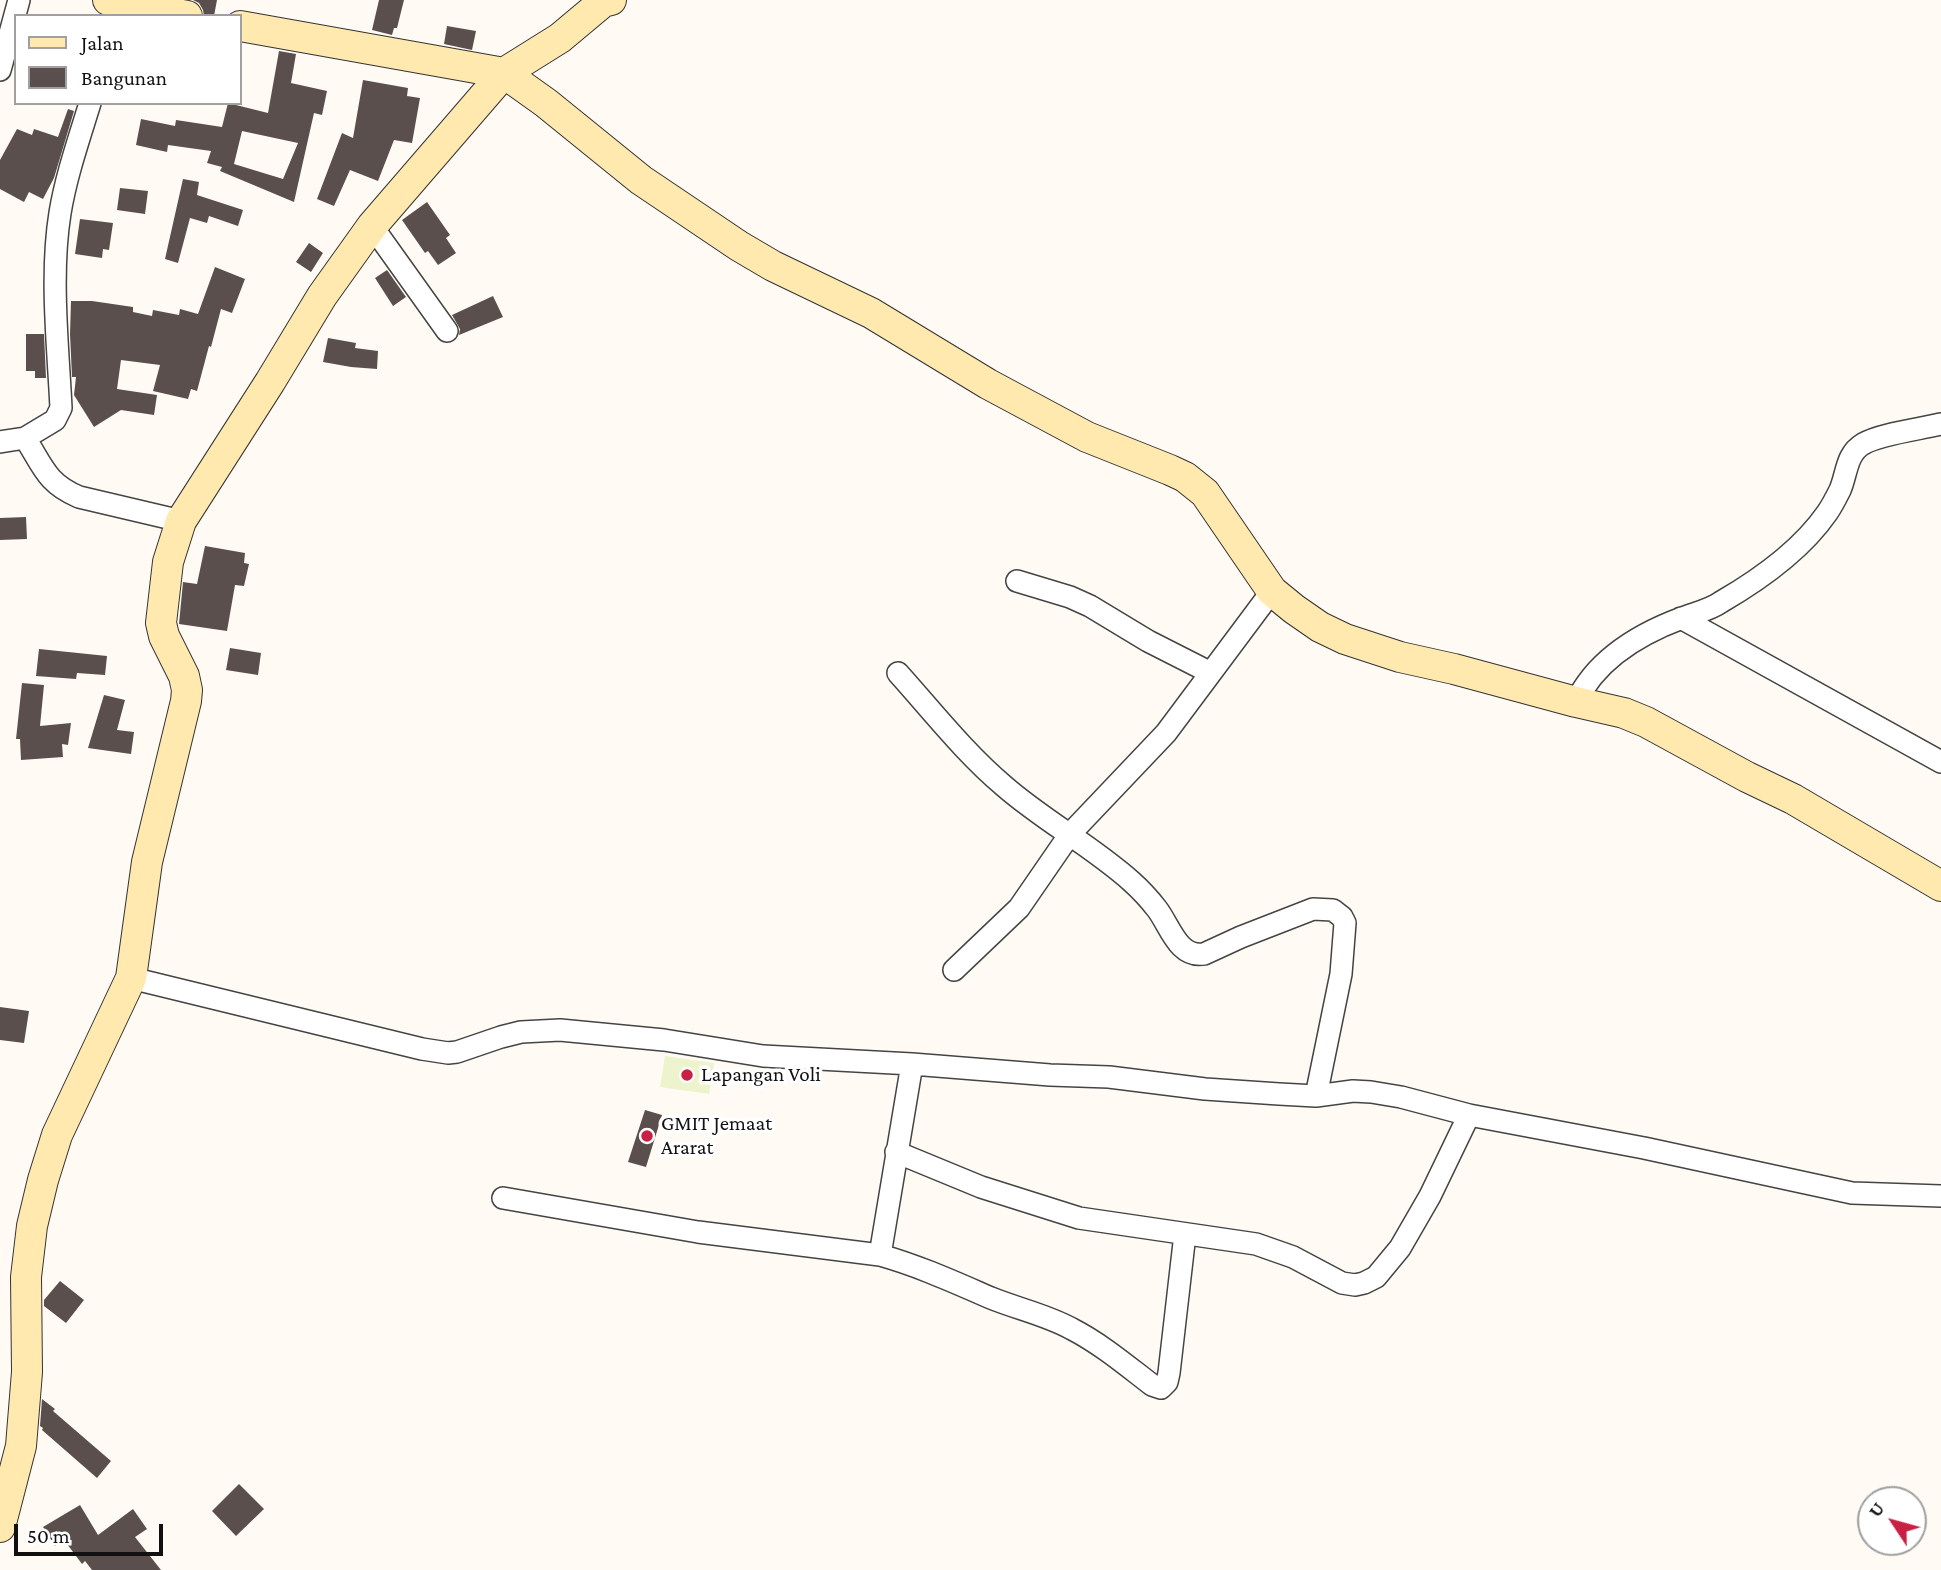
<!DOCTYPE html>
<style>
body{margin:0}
#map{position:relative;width:1941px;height:1570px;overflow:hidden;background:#fffbf4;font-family:"Crimson Pro",serif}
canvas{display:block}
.legend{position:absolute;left:14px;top:14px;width:228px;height:91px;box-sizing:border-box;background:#fff;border:2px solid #a0a0a0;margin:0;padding:9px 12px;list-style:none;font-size:21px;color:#111}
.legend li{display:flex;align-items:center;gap:14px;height:35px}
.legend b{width:35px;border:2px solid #a0a0a0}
.north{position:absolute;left:1857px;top:1486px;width:70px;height:70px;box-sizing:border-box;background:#fff;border:2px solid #a0a0a0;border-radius:50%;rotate:306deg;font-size:19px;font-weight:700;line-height:28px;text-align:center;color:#111}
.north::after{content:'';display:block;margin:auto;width:24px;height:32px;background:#c82144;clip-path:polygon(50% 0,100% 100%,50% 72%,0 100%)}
.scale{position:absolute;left:14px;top:1524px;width:149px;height:32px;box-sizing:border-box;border:4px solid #111;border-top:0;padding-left:9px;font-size:21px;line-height:24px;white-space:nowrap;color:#111;-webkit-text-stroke:5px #fff;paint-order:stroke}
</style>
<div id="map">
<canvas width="1941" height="1570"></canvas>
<ul class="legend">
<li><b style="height:9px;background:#ffe9af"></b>Jalan</li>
<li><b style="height:19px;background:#5a4f4c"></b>Bangunan</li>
</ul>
<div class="north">U</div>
<div class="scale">50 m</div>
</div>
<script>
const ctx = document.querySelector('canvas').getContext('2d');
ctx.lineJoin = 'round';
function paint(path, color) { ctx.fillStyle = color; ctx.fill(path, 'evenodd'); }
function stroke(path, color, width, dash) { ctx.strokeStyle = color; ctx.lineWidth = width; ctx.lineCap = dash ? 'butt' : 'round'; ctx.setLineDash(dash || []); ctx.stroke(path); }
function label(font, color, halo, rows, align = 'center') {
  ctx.font = font + ' "Crimson Pro",serif'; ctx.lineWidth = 7; ctx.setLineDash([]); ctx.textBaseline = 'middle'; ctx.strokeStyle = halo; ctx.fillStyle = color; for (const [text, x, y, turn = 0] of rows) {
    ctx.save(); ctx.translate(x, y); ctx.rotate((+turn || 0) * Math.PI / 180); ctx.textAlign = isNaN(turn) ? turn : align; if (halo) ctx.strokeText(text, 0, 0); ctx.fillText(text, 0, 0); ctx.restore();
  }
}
const pitch = new Path2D(`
 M665,1056L714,1063L709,1094L660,1087Z`);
const building = new Path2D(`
 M193,0H217L214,16H204L203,10L199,3Z
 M379,0H404L397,28H394L392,35L372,30Z
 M447,26L476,31L472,50L444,44Z
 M279,51L296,54L291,83L327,91L322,115L314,113L294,202L220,171L222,167L207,163L211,151L168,145L167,152L136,145L141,119L175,126L176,120L222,127L228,103L268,113ZM242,131L298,143L283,179L234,164Z
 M363,80L408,88L407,96L420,98L412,143L394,140L378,181L350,170L334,206L317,199L342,133L353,138Z
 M68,109L74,111L54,178L43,199L29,192L24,202L0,189V160L17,129L32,135L34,129L58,137Z
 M183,179L199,182L197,195L243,210L238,226L209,216L207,223L190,218L178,263L165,259Z
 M120,188L148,191L145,214L117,210Z
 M427,202L450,235L446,238L456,253L438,265L428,251L425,253L402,220Z
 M80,219L113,223L109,250L103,249L102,258L75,254Z
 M309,243L323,253L311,272L296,262Z
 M215,267L245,279L232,313L221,309L211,347L209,346L197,391L191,389L188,399L153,391L160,365L121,360L117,389L157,395L154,415L121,410L94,427L74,395L76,377H72L70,334L71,301H92L133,307V312L152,316L153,310L179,315L180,309L198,314Z
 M387,270L406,297L393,306L375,278Z
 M493,296L503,317L459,335L460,329L452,315Z
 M26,334H44L46,378H35V371H26Z
 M328,338L356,343L355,348L378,351L377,369L351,367L323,362Z
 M26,517L27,539L0,540V518Z
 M205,546L245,553L244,563L249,564L244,586L235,585L227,631L179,624L183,582L197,584Z
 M230,648L261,653L258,675L226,670Z
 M39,649L107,656L105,675L77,673L76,679L36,676Z
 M22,683L44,685L40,726L71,723L68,745L62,744L63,757L21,760L20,739H16Z
 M104,695L125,700L117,730L134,732L131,754L88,748Z
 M0,1007L29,1011L24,1043L0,1040Z
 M645,1110L662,1115L646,1167L628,1162Z
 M60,1281L84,1300L66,1323L44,1306V1300Z
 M42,1399L55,1409L53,1411L111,1461L97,1478L42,1430L43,1428L40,1426Z
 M239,1484L264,1509L236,1536L212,1511Z
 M80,1505L98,1535L133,1509L147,1529L135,1537L161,1570H92L85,1561L82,1564L64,1540L55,1546L43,1527Z`);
const street = new Path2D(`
 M0,70L19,0
 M372,226L447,331
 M25,438L55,420L61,408C58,346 50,275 60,213C66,176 79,139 90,103
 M0,442L25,438C43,466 46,483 79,497L181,521
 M1017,581L1070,597L1090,606L1148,641L1209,672
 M1681,618L1941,762
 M898,673C933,712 965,753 1004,786C1044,821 1092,846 1132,882C1141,890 1150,900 1157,909C1170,926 1178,958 1204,954L1241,937L1313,909L1333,910L1342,917L1345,923L1341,974L1316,1096
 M1576,702C1596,660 1639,634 1682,618C1695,613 1710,610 1721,602C1759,580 1802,549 1827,513C1832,506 1836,498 1840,490C1847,474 1846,454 1863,444C1879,434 1921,429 1941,424
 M954,970L1019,908L1070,834L1166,733L1272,591
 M131,978L422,1049L448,1053L457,1052L501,1037L521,1032L560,1030L664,1040L763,1056L912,1064L1050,1075L1109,1077L1205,1089L1279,1094L1316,1096L1353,1091L1371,1092L1401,1097L1469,1115L1644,1148L1852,1193L1941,1196
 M912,1064L880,1255C919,1266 954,1282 991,1298C1018,1309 1047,1315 1072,1329C1101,1344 1126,1365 1152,1385L1161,1388L1167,1382L1169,1373L1185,1234
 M896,1152L981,1187L1079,1218L1256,1244L1293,1257L1342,1283L1355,1285L1364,1283L1376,1277L1400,1248L1430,1196L1469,1115
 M503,1198L698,1232L880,1255`);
const secondary = new Path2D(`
 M108,0L187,16
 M240,26L504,73L546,103L641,180L739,246L773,266L871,313L988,384L1087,437L1170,470L1185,477L1205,493L1272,591L1294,609L1320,627L1345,639L1400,657L1454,669L1576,702L1624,713L1646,722L1747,777L1793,799L1941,886
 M0,1527L21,1446L27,1372L26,1277L32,1226L43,1180L57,1135L131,978L147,862L186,701L187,690L184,676L164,636L161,623L168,562L181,521L270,382L322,296L372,226L504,73L560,38L603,2L611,0`);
const markers = [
 [687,1075,7,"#c82144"],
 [647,1136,7,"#c82144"]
];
const poiNames = [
 ["Lapangan Voli",701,1075],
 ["GMIT Jemaat",661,1124],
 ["Ararat",661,1148]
];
paint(pitch, '#ecf3cd');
paint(building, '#5a4f4c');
stroke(street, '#444', 24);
stroke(secondary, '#333', 32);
stroke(street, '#fff', 21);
stroke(secondary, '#ffe9af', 30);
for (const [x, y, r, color] of markers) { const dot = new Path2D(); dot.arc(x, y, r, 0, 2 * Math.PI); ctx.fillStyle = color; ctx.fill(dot); stroke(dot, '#fff', 2.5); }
label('21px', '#111', '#fff', poiNames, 'left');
</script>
